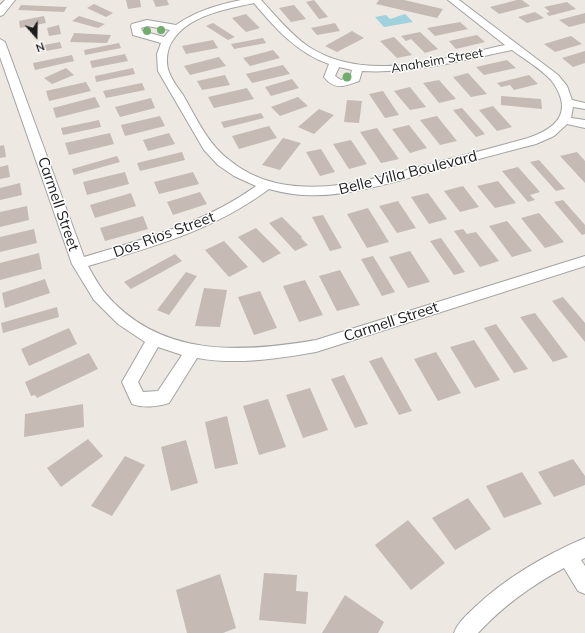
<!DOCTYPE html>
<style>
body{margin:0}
#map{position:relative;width:585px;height:633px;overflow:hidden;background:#ede8e1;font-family:Mulish,sans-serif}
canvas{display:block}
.north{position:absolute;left:16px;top:16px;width:40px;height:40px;-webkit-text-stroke:3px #fff;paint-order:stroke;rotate:160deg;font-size:11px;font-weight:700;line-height:16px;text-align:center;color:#1c1c1c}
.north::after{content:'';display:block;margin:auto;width:14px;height:18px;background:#1c1c1c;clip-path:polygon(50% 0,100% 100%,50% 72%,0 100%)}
</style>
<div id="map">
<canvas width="585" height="633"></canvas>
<div class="north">N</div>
</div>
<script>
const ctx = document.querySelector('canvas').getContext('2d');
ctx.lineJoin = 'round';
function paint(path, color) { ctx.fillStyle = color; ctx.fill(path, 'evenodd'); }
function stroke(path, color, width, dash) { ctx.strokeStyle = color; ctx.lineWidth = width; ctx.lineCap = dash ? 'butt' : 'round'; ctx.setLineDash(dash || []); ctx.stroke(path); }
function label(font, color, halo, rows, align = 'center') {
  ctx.font = font + ' Mulish,sans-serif'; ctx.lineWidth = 3; ctx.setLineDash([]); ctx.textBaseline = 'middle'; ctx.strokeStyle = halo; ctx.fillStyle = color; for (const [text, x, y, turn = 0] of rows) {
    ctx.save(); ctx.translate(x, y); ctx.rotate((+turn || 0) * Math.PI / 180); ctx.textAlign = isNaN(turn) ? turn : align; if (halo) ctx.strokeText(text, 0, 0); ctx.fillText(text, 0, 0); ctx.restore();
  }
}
const water = new Path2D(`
 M405,14L413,22L384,27L375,17L386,15L390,19Z`);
const building = new Path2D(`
 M126,0H140L141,7L128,9Z
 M153,0H167L169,5L156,7Z
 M314,0L328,17L319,19L306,2Z
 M379,0H404L443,9L437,18L376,4Z
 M517,0H522L530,6L499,14L490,7Z
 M567,2L576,9L549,16L546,13L550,12L544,7Z
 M94,4L113,13L106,17L87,8Z
 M21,5L67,7L64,12L18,10Z
 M294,5L306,19L291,22L279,8Z
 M535,12L544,18L527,23L518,17Z
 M585,13V23L569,27L559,20Z
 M246,14L260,28L246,32L232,18Z
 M44,16L46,23L20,28L19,21Z
 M79,16L105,24L98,28L72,21Z
 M460,22L468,29L435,36L427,28Z
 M213,23L235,37L228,40L206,26Z
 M335,23L340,31L317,35L311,28Z
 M59,25L61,34L49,36L47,28Z
 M352,31L364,38L337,52L325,46Z
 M420,32L438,49L425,53L411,39L406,41L401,36Z
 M74,33L111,35L107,43L70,42Z
 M477,35L485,42L456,49L449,41Z
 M571,36L582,44L555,52L544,44Z
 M394,37L412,55L397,58L380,41Z
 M263,38L266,43L234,49L231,44Z
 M213,40L218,48L186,54L182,46Z
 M60,42L62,48L41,52L39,46Z
 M119,43L121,48L85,55L84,50Z
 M273,50L280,58L250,66L243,58Z
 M585,51V63L573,67L562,58Z
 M125,54L128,61L92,68L90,61Z
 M72,55L74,61L35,70L33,63Z
 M219,57L226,66L190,75L184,66Z
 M507,60L516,68L484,75L476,67Z
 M283,65L290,74L252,83L246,74Z
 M66,68L74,75L52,84L44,78Z
 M133,68L135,74L96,82L95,76Z
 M468,73L487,94L471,97L453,77Z
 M225,75L230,85L202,90L197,81Z
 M529,75L538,84L514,90L510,85L501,87L497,83Z
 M292,79L299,88L271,96L265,87Z
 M439,80L456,99L439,103L423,83Z
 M86,82L91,91L49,101L46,91Z
 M142,83L145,90L106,98L103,91Z
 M410,87L426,107L410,110L394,91Z
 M247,88L254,99L214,108L208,97Z
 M383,91L399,115L385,118L369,94Z
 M501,96L541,99L542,109L501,105Z
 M95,97L100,107L56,118L53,108Z
 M298,97L308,106L280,116L271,107Z
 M151,98L155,108L120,117L115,107Z
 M347,100L362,101L359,123L344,122Z
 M493,106L512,127L497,131L479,110Z
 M462,108L485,134L476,137L453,110Z
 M319,109L334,115L314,134L298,127Z
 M261,113L264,118L224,128L221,122Z
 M160,116L165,126L125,136L121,125Z
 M437,116L457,141L440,145L420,120Z
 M99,120L101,127L63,135L61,128Z
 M409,125L427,148L410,153L392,129Z
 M269,126L277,138L239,149L232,136Z
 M377,128L399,159L381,163L360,132Z
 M110,133L114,144L69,155L65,143Z
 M169,133L175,144L148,151L143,140Z
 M283,138L301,143L280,170L262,165Z
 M351,140L367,164L349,169L333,144Z
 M4,145L6,157L0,158V146Z
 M321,149L335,172L320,176L306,152Z
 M182,152L185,160L140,171L137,163Z
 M577,152L585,161V183L560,156Z
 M117,156L120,162L74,175L72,169Z
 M539,160L565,189L556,191L530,162Z
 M8,165L10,177L0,179V167Z
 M518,167L540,192L530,195L535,200L528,202L502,171Z
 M125,172L129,184L87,195L83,182Z
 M193,172L199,184L159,194L154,182Z
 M498,181L516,203L495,208L477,186Z
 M20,183L22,195L0,200V188Z
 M463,186L479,207L460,212L444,191Z
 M200,192L207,204L173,215L167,202Z
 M131,193L136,206L95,218L90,205Z
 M428,193L447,219L429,224L411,197Z
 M563,200L585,225V234L582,235L554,202Z
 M398,201L416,228L397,233L379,206Z
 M27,206L29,220L0,227V212Z
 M368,208L389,242L367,248L347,214Z
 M539,213L564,242L545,248L521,218Z
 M323,215L342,248L330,251L312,217Z
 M143,216L148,229L105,241L100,228Z
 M282,217L302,237L301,238L308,245L295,251L269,223Z
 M507,221L532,251L512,257L489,226Z
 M256,228L281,253L263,263L238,237Z
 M34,229L37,243L0,252V237Z
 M463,229L467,234L476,232L499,261L480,267L454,231Z
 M441,238L465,272L454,275L430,241Z
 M224,241L248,267L229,277L205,250Z
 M410,251L430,282L408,288L389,257Z
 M39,253L42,269L0,280V263Z
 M175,254L182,261L131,289L124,282Z
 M373,256L395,292L382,296L361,259Z
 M340,270L360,305L337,311L319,276Z
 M186,272L197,276L169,315L157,310Z
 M45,279L50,293L5,308L2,293Z
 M305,280L323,315L299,322L283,286Z
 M204,288L227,290L220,327L195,326Z
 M260,291L277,328L254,335L238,297Z
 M563,297L585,323V342L552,301Z
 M57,307L59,317L3,333L1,323Z
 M535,313L568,357L553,362L520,317Z
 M496,324L528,369L514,373L484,328Z
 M69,328L77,344L29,366L21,349Z
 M474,340L500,380L475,388L450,347Z
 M436,352L461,393L438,401L414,359Z
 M89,353L98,369L37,398L35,395L31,396L25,382Z
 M382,357L412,411L399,415L369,361Z
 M344,375L368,424L355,428L331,379Z
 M310,388L328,430L303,438L286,395Z
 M268,399L286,447L259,455L243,406Z
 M83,404L84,427L24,437L25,414Z
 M227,416L238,464L215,469L205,422Z
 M88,439L103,456L61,487L47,468Z
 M186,440L198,483L171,491L161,447Z
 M125,456L145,465L112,516L91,506Z
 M573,459L585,476V485L554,497L538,472Z
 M522,472L542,504L504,518L486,486Z
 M468,498L491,529L455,550L432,518Z
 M408,520L445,563L411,590L375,545Z
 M264,573L297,575L296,591L308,592L306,624L259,620Z
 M220,574L236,628L223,633H187L176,590Z
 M345,595L384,622L378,633H322Z`);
const minor = new Path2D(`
 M5,0H15L3,15L0,16V5Z
 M241,0H261C276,16 291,35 309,47C367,84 443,58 505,45L448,0H459L558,75L567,86L572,100L585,103V109L573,107L571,118L585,120V128L567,124L554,136L536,144C500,153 464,163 427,173C375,187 322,205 269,189C214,230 153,247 88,266C93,275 98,284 104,292C159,358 240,353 316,340L585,256V266L316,352C276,359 237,365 197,358L169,403C158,407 143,408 132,404L122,382L145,342L118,324L94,300L72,264L0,57V39L5,42L84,257C144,239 205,223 256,186L234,176L218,165L204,150L158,71L157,54L161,43L133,35L131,26L132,24L147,20L176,25C196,11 217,5 241,0ZM254,3C275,28 297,53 329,64L324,77C335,91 345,86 359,81L362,71C413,74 463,60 512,50C524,59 540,68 551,80C555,85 559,92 561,99C567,121 546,132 528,138C493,148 457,157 422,166C373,179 327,194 276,183C259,179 242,171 228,159C207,143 196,117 183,95C178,88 172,80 169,72C165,62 167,48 173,40C189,15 227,9 254,3ZM147,26L170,30L164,37L142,31L141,28ZM339,67L352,70L350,77L341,80L335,76ZM158,347L182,355L158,391L143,392L138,382Z
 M585,538V558L581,560L585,566V594L578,591L564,568C532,585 503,606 478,633H454C458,622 467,615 475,607C507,577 545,555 585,538Z`);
const trees = [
 [161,30,4],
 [147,31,4],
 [347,77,4.5]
];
const farStreetnames = [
 ["Anaheim Street",437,61,-10]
];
const streetNames = [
 ["Belle Villa Boulevard",408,173,-14],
 ["Carmell Street",58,204,71],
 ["Dos Rios Street",164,235,-20],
 ["Carmell Street",391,322,-18]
];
paint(water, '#9fd2dd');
paint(building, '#c5bab4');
stroke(minor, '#a3a3a3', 2);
paint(minor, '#fff');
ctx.fillStyle = '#70ac6c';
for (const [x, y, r] of trees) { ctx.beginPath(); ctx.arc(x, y, r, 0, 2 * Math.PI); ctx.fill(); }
label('13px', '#1c1c1c', '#fff', farStreetnames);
label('15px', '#1c1c1c', '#fff', streetNames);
</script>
